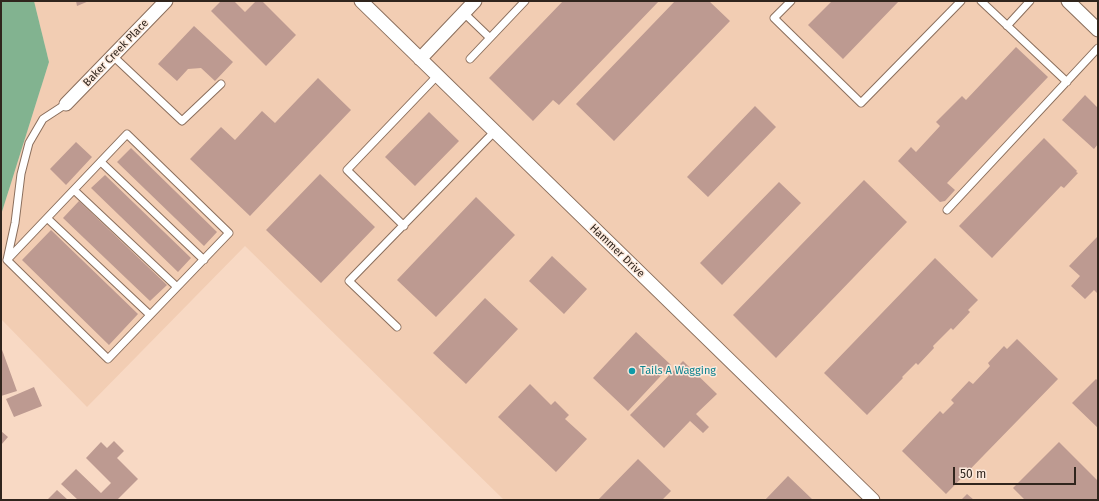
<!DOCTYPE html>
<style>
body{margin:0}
#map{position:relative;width:1099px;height:501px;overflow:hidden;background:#f8d9c4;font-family:"Fira Sans",sans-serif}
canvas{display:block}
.frame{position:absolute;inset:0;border:2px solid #30251d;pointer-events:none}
.scale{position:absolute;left:953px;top:467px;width:123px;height:18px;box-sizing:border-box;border:2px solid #30251d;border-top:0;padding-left:5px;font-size:12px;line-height:14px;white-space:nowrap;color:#30251d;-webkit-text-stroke:3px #fce9dc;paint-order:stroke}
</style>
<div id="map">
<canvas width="1099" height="501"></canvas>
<div class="frame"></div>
<div class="scale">50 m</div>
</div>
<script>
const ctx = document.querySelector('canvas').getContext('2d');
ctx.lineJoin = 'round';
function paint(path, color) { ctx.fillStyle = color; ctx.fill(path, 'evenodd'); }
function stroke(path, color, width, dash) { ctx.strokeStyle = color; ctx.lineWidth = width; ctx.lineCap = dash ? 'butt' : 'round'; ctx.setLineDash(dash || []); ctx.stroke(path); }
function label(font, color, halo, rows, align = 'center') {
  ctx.font = font + ' "Fira Sans",sans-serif'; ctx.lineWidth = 3; ctx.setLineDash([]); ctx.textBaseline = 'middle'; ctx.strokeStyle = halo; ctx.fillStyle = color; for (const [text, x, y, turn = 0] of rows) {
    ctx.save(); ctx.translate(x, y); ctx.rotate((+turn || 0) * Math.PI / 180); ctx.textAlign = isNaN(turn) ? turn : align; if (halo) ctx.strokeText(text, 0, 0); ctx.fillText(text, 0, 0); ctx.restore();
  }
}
const built = new Path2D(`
 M34,1H1098V500H504L245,246L87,407L1,319V215L49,62Z`);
const forest = new Path2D(`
 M1,1H34L49,62L1,215Z`);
const building = new Path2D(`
 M76,1H89L77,6Z
 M221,1H234L245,12L256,1H262L296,35L266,66L211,11Z
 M563,1H659L559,105L553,100L533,121L489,78Z
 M675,1H709L730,21L614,141L576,104Z
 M832,1H899L843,59L808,25Z
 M194,26L233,62L215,81L201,68L188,69L177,81L158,64Z
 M1016,47L1048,77L947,183L955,190L945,201L940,202L898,161L911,147L916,152L940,126L936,122L962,96L966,100Z
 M318,78L351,110L250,216L190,159L221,127L235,140L262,111L275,123Z
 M1085,95L1098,108V144L1094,149L1062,120Z
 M755,106L776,127L708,197L687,177Z
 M429,112L459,141L415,186L385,157Z
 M1044,138L1077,171L1076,172L1078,173L1064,188L1061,186L992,258L959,226Z
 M76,142L92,157L66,185L50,169Z
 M131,148L217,232L204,246L117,162Z
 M320,174L375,227L321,283L266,230Z
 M105,175L191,258L178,272L91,188Z
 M864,180L907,222L776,358L733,315Z
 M779,182L801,203L722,285L700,263Z
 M476,197L515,235L436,317L397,280Z
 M79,201L167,285L150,301L63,218Z
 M51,230L138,314L109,345L22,260Z
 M1098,236V294L1094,290L1085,299L1071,286L1080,276L1069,266Z
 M552,256L587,289L564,314L529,281Z
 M935,258L978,300L968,310L970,312L953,330L951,328L933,346L934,348L918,365L916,363L902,377L903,378L867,415L824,373Z
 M485,298L518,329L466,384L433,353Z
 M636,332L671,365L628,411L593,378Z
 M1017,339L1058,379L946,494L902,451L940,411L943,414L954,403L951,400L969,381L973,384L990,366L988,363L1004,346L1007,349Z
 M1,347L17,391L1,396Z
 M683,361L717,394L696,414L709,427L703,433L690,421L664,448L630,415Z
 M1096,379L1098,381V428L1072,403Z
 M530,384L551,405L555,401L569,415L565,419L587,439L556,472L498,417Z
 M34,387L42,406L14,417L6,399Z
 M1,431L8,437L1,445Z
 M114,441L124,451L117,458L138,479L117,500H78L61,484L76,469L101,493L111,483L86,458L101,442L107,448Z
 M1059,442L1098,481V500H1025L1013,488Z
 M638,459L671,491L662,500H598Z
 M788,476L813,500H765Z
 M57,490L68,500H47Z
 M967,494L974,500H961Z`);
const service = new Path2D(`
 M791,1L774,18L861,103L961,1
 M981,1L1067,82
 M464,13L490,38
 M1007,26L1030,1
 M113,56L182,121L221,84
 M470,59L525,1
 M101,162L204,260
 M74,190L177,287
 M947,210L1098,48
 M47,218L150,315
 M404,226L347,170L437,76
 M7,260L127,134L229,233L108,359L7,260L15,223L21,174L29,143L43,119L66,104
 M397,327L349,281L495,131`);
const minor = new Path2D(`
 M361,1L873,500
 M1068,1L1098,30
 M420,59L475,1
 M66,104L166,1`);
const markers = [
 [632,371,4,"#0f9aa8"]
];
const streetNames = [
 ["Baker Creek Place",116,53,-46],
 ["Hammer Drive",617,251,44]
];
const cultureNames = [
 ["Tails A Wagging",640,371]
];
paint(built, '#f2cdb3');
paint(forest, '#82b390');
paint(building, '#bd9a91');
stroke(service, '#8a6e5c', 9);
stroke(minor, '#8a6e5c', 15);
stroke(service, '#fff', 7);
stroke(minor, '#fff', 13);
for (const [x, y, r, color] of markers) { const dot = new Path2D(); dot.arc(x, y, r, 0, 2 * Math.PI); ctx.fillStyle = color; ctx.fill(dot); stroke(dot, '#fce9dc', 1.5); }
label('11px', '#30251d', '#fce9dc', streetNames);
label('11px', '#0d838f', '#fce9dc', cultureNames, 'left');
</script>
